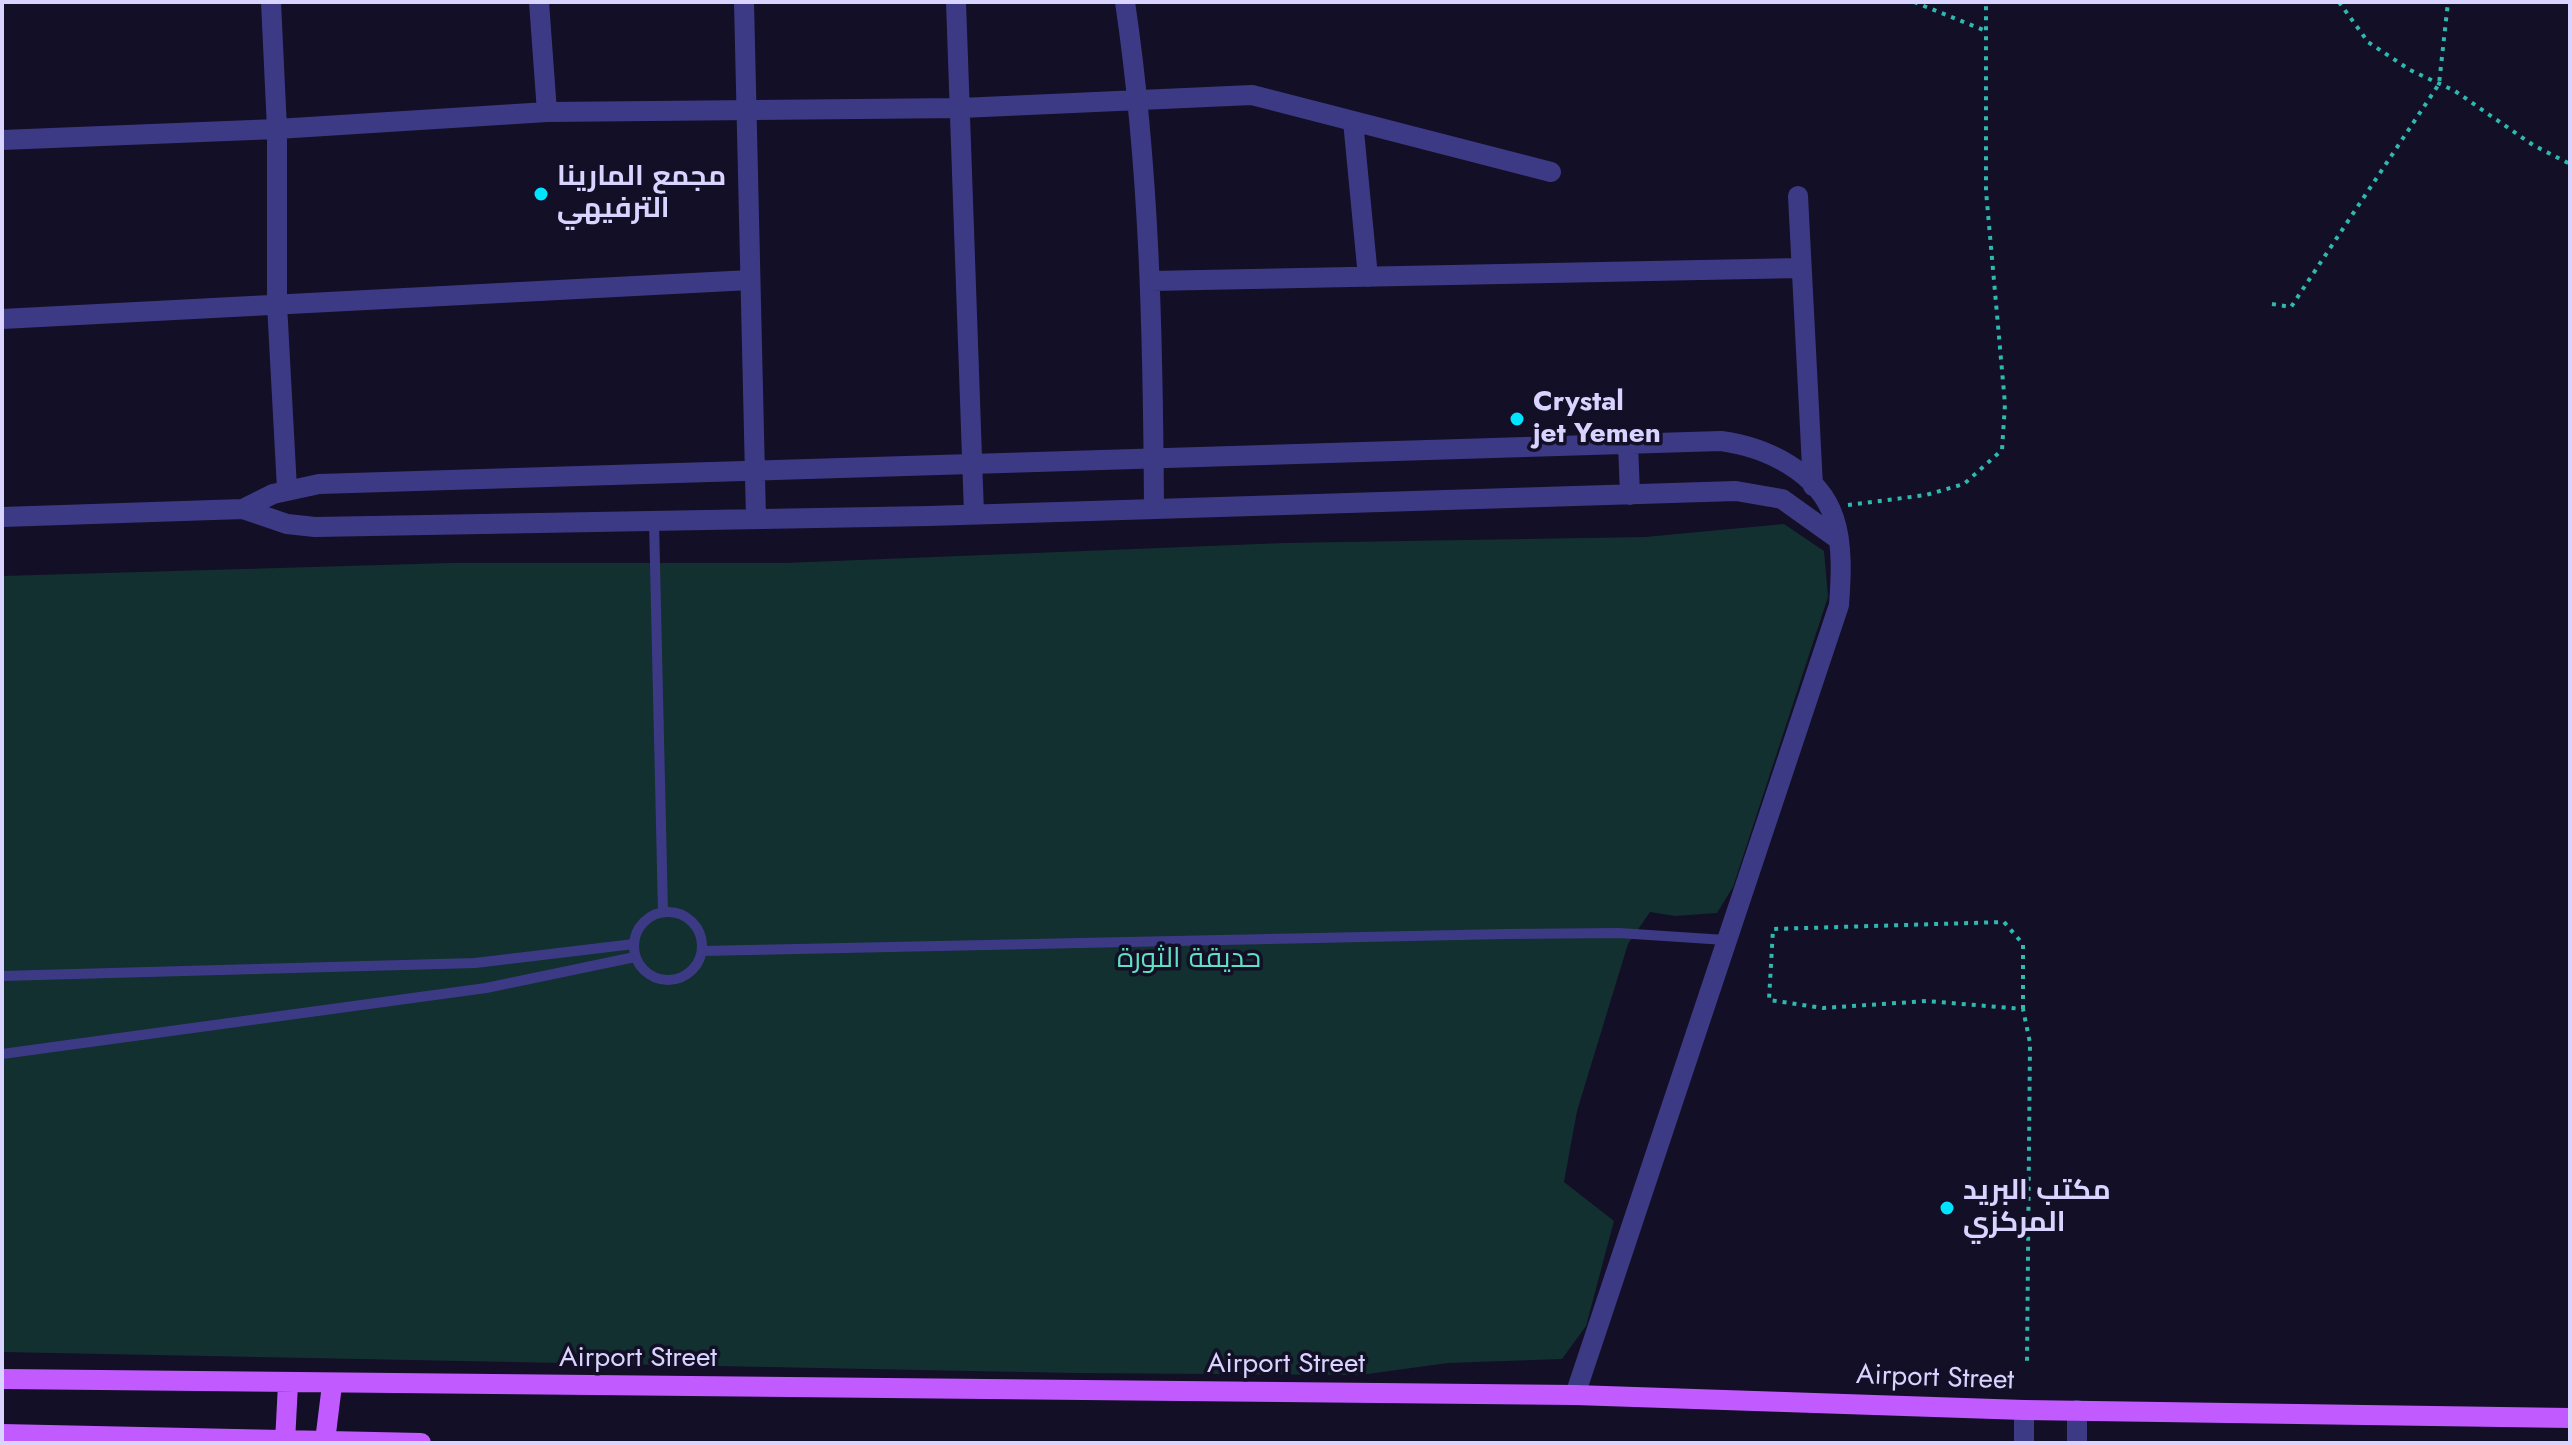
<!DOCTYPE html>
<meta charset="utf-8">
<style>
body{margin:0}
#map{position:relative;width:2572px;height:1445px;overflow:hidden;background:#130f26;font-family:Jost,sans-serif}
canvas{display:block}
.frame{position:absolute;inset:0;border:4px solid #d9d4ff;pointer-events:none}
</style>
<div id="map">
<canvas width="2572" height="1445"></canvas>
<div class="frame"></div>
</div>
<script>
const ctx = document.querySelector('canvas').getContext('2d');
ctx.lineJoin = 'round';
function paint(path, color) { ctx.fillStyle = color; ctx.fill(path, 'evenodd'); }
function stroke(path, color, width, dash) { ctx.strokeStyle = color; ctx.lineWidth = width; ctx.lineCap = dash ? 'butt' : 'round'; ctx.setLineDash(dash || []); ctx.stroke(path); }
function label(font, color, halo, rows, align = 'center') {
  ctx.font = font + ' Jost,Cairo,sans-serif'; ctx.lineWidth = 7; ctx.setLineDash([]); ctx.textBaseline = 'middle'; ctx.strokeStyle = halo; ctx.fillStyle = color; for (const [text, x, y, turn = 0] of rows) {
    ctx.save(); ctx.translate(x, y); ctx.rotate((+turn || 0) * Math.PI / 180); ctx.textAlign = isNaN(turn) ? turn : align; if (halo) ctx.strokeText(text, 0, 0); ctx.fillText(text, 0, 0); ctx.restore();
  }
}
const green = new Path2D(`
 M1784,524L1824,551L1828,597L1733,887L1717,913L1675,916L1650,912L1628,944L1577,1111L1564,1182L1614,1221L1586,1326L1562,1359L1448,1363L1360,1375L1073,1373L2,1352V576L450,563H784L1284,543L1645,537Z`);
const path = new Path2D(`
 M1914,2L1986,31
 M2339,2L2368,42L2410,70L2455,91L2533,145L2570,164
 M2272,304L2291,307L2439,84L2448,2
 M1848,505L1926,495L1964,484L2002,450L2005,404L1986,191V2
 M2023,1009V944L2004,922L1773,929L1769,1000L1823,1008L1927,1001L2023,1009L2030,1043L2027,1362`);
const service = new Path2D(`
 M654,521L663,912
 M634 946a34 34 0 1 1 68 0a34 34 0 1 1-68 0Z
 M702,951L1505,934L1619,933L1725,940
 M2,976L475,963L634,944
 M2,1054L486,988L635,957`);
const minor = new Path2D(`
 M271,2L277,129V304L287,489
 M539,2L547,112
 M956,2L974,514
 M1125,2C1150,170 1153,339 1154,509
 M1353,121L1368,277
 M2,140L277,129L547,112L961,108L1252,95L1551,172
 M1798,196L1813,486
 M1151,281L1801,268
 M2,319L750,280`);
const tertiary = new Path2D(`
 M744,2L756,519
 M1628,444L1630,495
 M243,509L273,494L319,484L1721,441C1766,447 1819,472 1834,518C1843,544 1841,579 1839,605L1575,1395
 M2,517L243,509L287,524L315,527L929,516L1736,491L1782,499L1838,539
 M2024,1410V1443
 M2077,1443V1410`);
const primary = new Path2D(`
 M2,1379L1575,1395L2024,1410L2570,1418
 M2,1434L421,1443
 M325,1441L332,1385
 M285,1442L288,1384`);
const markers = [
 [541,194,8,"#00e5ff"],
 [1517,419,8,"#00e5ff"],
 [1947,1208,8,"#00e5ff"]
];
const poiNames = [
 ["مجمع المارينا",557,178],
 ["الترفيهي",557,210],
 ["Crystal",1533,403],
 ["jet Yemen",1533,435],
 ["مكتب البريد",1963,1192],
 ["المركزي",1963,1224]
];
const parkNames = [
 ["حديقة الثورة",1189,960]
];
const streetNames = [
 ["Airport Street",638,1359],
 ["Airport Street",1286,1365],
 ["Airport Street",1935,1379,2]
];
paint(green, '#12302f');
stroke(path, '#2fb8b0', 4, [4, 6]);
stroke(service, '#3d3a85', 10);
stroke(minor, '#3d3a85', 20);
stroke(tertiary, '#3d3a85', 20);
stroke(primary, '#c25bff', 20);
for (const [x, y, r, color] of markers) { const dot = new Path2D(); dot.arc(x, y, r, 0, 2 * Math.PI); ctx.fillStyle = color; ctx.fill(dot); stroke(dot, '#130f26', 3); }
label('bold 28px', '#d9d4ff', '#130f26', poiNames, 'left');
label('28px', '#5fe0c0', '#130f26', parkNames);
label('28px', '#d9d4ff', '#130f26', streetNames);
</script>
